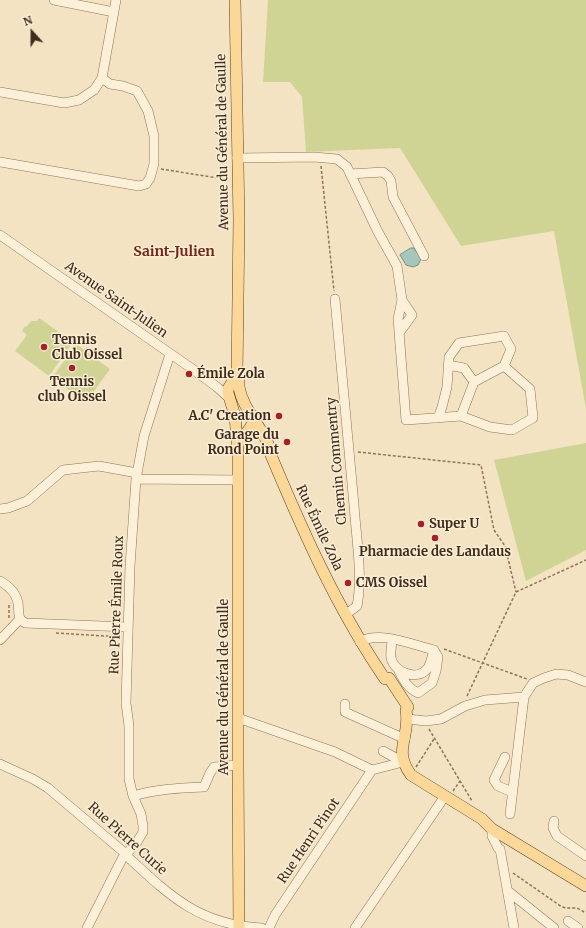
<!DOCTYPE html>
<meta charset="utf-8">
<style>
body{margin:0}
#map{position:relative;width:586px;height:928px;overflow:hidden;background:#f4e3c3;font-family:Merriweather,serif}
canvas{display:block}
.north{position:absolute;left:12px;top:12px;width:40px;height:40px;-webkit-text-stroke:3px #faedd4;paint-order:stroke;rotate:339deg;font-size:11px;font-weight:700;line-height:16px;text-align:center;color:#3f2c1d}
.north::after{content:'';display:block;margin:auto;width:14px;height:18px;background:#3f2c1d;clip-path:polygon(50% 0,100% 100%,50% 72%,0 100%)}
</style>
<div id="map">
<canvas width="586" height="928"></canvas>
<div class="north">N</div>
</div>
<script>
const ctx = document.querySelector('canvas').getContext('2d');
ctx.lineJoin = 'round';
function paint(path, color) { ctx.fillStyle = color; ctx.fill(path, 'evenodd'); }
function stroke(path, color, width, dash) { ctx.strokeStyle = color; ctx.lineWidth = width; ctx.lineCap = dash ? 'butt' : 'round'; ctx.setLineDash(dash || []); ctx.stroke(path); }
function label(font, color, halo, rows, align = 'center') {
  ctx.font = font + ' Merriweather,serif'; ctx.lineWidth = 3; ctx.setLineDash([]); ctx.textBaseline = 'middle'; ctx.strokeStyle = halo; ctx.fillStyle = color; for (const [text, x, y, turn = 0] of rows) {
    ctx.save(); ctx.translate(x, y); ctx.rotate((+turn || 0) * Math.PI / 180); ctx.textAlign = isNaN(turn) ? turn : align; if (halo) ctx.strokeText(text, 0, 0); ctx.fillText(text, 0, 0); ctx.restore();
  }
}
const green = new Path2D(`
 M268,0H586V409L554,231L461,246L400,148L306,152L302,97L290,82H263Z
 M39,318L73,342L49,376L15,351L27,335L22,331L25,326L26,327L31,321H37Z
 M76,344L110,369L86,402L52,378Z
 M586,443V550L526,581L494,460Z`);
const water = new Path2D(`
 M411,248H414L421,259L418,265L413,267L406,265L400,255Z`);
const path = new Path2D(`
 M321,166L334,291
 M161,169L230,180
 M358,452L481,465L494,530L505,546L516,592
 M9,618V604
 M56,633L120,637
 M444,649L527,679
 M467,696L516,592L586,560
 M429,729L472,801
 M416,767L434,739
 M453,791L460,781
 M513,873L562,907L567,908H577L586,913`);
const minor = new Path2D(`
 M54,0L114,12
 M0,92L64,103L79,100L94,90L102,78L116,0
 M237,158L314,157L337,159L347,167L377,230L397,266L402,300L398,319L406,420L461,416L490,427L512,430L533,418L530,389L504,366L511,349L504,336L459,343L449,357L447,387L442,407L438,418
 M0,162L139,186L146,184L150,178L154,164V136L148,111L137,91L123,86L110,84L102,78
 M350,174L383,172L388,176L391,181L393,197L424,256
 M0,235L191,368L217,387L229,398
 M335,299C342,368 348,437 354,505C356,536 363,576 357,606L345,615
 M399,333L412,315L402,300
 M448,365L464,368L474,382L461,416
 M474,382L504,366
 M136,479L238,480
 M0,509L8,508L27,501L63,470L99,466L137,473
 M0,581C9,586 16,593 18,603C19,609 18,614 20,619
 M20,619L25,623L128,627
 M392,639C392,645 390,653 391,658C395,673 417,681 427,669C431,665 432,655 434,650
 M0,640L20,619
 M360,642C379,630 413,645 434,650L438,657L436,671L432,683L418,693C407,688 403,679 398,669
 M345,704V712L405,739
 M238,718L335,752L372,770L403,762
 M408,719L426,721L441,719L465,706L485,700L524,697
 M383,751L403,762
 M505,757L494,780L498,786L512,792
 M0,764L33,779L48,788L126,854L130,859C172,898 201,925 262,928
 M133,796C156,789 180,788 204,787L210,773L214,767L238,765
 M510,814L524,697L533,683L544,678L556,674L568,675L586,682
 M554,821L553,828L557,836L586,856
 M492,829V836L498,848L500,849L514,928
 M508,891L554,928
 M568,921L578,928
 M87,928L122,859L137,842L143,832V826L141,814L133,796L129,779V726L126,703L130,566L136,479L144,436L170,354
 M269,928L275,915L372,770
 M355,928L445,796`);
const major = new Path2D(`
 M235,0L239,220L237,376L239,378C239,381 239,384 239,387C243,410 261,425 269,446L268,448C301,527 335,605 383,676L385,679L389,678L408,707L406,710C411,738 392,749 411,775L482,819L492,829L586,886
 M237,376L235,377L228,389V393L235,416L238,453V765L239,928
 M237,445C242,436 251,430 254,420`);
const markers = [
 [44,347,4,"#a81f25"],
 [72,368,4,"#a81f25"],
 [189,374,4,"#a81f25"],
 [279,416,4,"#a81f25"],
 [287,442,4,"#a81f25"],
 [421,524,4,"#a81f25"],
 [435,538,4,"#a81f25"],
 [348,583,4,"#a81f25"]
];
const streetNames = [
 ["Avenue du Général de Gaulle",223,142,-91],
 ["Avenue Saint-Julien",116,300,35],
 ["Chemin Commentry",337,461,-95],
 ["Rue Émile Zola",319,528,65],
 ["Rue Pierre Émile Roux",117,605,-88],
 ["Avenue du Général de Gaulle",224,687,-90],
 ["Rue Pierre Curie",127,839,42],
 ["Rue Henri Pinot",309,841,-56]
];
const poiNames = [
 ["Tennis",52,340],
 ["Club Oissel",52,355],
 ["Émile Zola",197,374],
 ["Tennis",72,382,"center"],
 ["club Oissel",72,397,"center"],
 ["A.C' Creation",271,416,"right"],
 ["Garage du",279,435,"right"],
 ["Rond Point",279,450,"right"],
 ["Super U",429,524],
 ["Pharmacie des Landaus",435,552,"center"],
 ["CMS Oissel",356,583]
];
const neighbourhoodNames = [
 ["Saint-Julien",174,252]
];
paint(green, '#cfd495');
paint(water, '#a6c6bb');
stroke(water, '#6b9689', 1);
stroke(minor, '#917357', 10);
stroke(major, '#5e412b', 12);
stroke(path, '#917357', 1.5, [3, 2]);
stroke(minor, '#fdf0d8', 9);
stroke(major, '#fbd897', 11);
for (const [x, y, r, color] of markers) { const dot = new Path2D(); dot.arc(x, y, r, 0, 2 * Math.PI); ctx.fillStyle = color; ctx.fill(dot); stroke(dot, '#faedd4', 1.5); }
label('13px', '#3f2c1d', '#faedd4', streetNames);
label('bold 13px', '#3f2c1d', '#faedd4', poiNames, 'left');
label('bold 14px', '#712616', '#faedd4', neighbourhoodNames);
</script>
